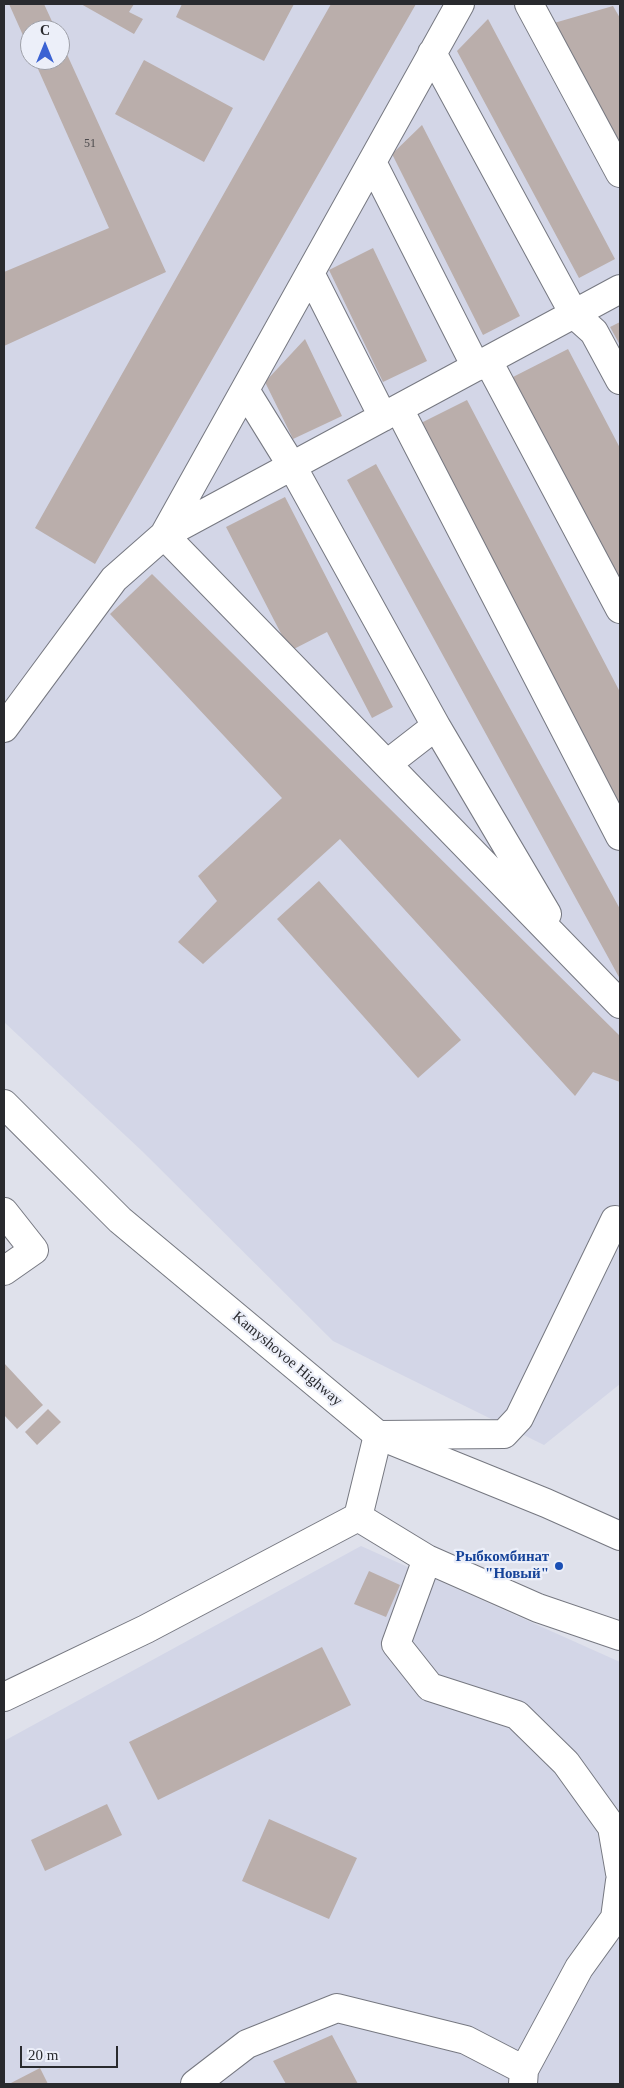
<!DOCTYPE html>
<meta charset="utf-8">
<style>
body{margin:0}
#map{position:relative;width:624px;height:2088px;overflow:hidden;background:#dfe1eb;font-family:Georgia,serif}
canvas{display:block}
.frame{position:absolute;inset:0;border:5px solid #292a2e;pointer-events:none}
.north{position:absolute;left:20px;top:20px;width:50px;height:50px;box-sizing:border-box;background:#eceff9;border:1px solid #9ea0a8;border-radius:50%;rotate:0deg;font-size:14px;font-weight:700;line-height:20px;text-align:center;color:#292a2e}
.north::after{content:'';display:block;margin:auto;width:18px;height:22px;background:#3a62d3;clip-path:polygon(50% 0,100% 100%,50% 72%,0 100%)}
.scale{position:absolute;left:20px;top:2046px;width:98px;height:22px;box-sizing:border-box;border:2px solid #292a2e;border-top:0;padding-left:6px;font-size:15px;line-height:18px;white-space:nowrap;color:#292a2e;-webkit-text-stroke:4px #eceff9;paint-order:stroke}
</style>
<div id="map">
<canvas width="624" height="2088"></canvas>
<div class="frame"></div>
<div class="north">С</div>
<div class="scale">20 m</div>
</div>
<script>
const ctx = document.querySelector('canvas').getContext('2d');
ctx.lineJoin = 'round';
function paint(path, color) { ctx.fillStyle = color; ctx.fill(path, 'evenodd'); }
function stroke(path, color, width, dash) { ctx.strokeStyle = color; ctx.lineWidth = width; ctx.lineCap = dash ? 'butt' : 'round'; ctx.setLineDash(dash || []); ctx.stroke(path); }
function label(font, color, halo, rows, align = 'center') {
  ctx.font = font + ' Georgia,serif'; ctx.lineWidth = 4.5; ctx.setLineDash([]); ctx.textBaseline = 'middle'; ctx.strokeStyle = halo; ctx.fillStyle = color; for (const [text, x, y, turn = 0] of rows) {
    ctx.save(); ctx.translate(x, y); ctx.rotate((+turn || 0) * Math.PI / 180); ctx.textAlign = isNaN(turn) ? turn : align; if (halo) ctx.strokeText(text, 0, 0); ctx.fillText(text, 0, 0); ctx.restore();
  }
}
const built = new Path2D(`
 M4,4H620V1384L544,1445L333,1341L142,1151L4,1022ZM30,30H60V60H30Z
 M361,1546L620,1662V2084H4V1741Z`);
const building = new Path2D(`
 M9,4H44L56,30H30V51Z
 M81,4H134L129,12L143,19L134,34Z
 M182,4H294L264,61L176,17Z
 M331,4H416L95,564L35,528Z
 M613,6L620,18V142L554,23Z
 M488,19L615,259L579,278L457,51Z
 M60,39L166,272L4,346V272L109,228L34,60H60Z
 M144,60L233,108L204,162L115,114Z
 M422,125L520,316L483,335L392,154Z
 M373,248L427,361L383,382L329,270Z
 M620,322V345L610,327Z
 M305,339L342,416L293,439L265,382Z
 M568,349L620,448V582L513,377Z
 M467,400L620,692V807L419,424Z
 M376,464L620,909V979L347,480Z
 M285,497L393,707L372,718L327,632L290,651L226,527Z
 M152,574L620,1036V1082L593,1072L575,1096L340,839L203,964L178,942L217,901L198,876L282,798L110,614Z
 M319,881L461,1040L418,1078L277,919Z
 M4,1363L43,1405L17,1429L4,1415Z
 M48,1409L61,1422L37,1445L25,1432Z
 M369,1571L400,1585L386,1617L354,1604Z
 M322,1647L351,1705L158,1800L129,1742Z
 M107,1804L122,1835L45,1871L31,1840Z
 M269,1819L357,1858L329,1919L242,1881Z
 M332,2035L358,2084H286L273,2061Z
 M40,2068L48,2084H9Z`);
const minor = new Path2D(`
 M529,4L620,173
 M432,53L574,314L594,332L620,380
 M372,162L476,367
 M310,273L383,417
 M488,361L620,609
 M245,390L292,466L436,726L387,764
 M399,409L620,836
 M164,535L460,4
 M164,535L620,289
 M436,726L547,914
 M4,728L114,579L164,535L620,1004
 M4,1212L34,1250L4,1271
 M358,1517L427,1559L538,1608L620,1636
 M427,1559L396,1644L430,1687L517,1715L566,1763L612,1827L620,1873
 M4,1697L146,1629L358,1517L378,1435L504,1434L519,1418L615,1220
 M195,2084L247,2044L337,2008L466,2040L524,2070
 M523,2084L524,2070L579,1968L615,1918L620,1881`);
const major = new Path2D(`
 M4,1104L120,1220L378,1435L546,1503L620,1536`);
const markers = [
 [559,1566,5,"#1a4fb4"]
];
const numberNames = [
 ["51",90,144]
];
const streetNames = [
 ["Kamyshovoe Highway",287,1359,40]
];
const transitNames = [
 ["Рыбкомбинат",549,1557],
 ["\"Новый\"",549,1574]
];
paint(built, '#d3d6e7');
paint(building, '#baaeab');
stroke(minor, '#767881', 30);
stroke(major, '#767881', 30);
stroke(minor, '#fff', 28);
stroke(major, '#fff', 28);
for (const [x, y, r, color] of markers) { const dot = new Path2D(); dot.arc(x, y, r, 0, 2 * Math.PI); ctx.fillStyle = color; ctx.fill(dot); stroke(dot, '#eceff9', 2); }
label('12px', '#4d4b4d', null, numberNames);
label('15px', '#292a2e', '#eceff9', streetNames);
label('bold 15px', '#164399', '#eceff9', transitNames, 'right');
</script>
